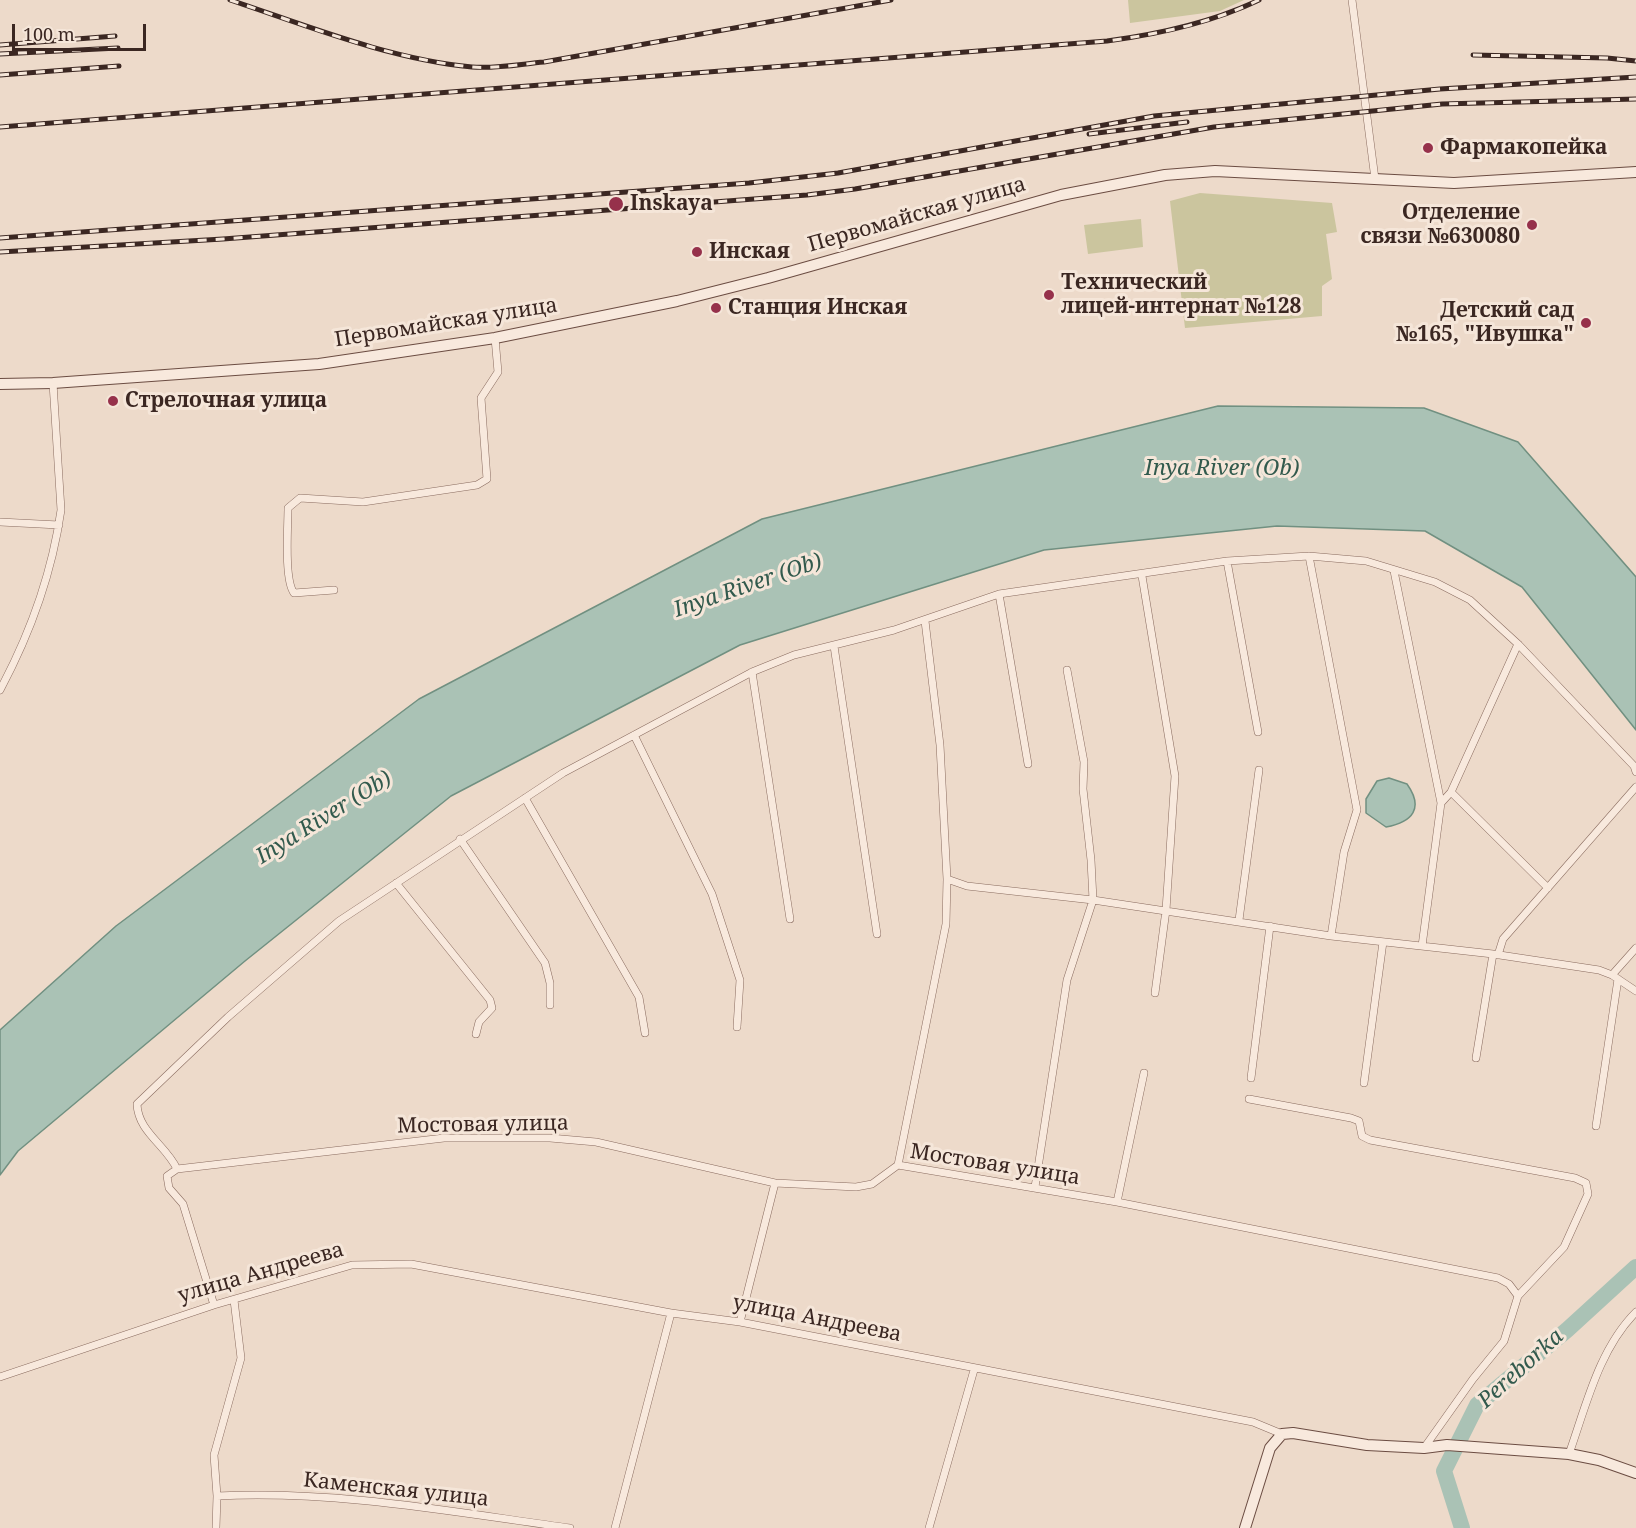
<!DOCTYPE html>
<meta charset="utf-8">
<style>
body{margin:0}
#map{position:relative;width:1636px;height:1528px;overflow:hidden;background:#eddaca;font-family:"Noto Serif",serif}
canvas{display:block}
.scale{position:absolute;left:12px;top:24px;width:134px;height:27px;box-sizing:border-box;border:3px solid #3b2722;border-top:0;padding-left:8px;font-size:18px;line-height:21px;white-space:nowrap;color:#3b2722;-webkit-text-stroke:4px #f5e6d9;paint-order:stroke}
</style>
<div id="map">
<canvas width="1636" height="1528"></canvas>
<div class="scale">100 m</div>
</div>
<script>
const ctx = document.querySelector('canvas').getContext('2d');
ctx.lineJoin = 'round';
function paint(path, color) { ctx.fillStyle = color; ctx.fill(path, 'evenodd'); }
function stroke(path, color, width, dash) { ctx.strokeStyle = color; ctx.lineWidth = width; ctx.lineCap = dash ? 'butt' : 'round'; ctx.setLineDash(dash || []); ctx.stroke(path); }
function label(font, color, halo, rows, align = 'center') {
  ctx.font = font + ' "Noto Serif",serif'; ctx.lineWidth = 6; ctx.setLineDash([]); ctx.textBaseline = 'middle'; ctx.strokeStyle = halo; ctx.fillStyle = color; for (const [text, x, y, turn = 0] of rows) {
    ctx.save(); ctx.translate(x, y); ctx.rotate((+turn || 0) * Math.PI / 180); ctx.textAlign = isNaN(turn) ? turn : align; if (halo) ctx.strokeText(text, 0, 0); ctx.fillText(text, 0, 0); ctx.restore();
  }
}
const green = new Path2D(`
 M1128,0H1244L1220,11L1130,23Z
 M1200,193L1332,203L1337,232L1326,234L1332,279L1322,286V316L1185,328L1170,201Z
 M1141,219L1143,247L1088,254L1084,225Z`);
const water = new Path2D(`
 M1218,406L1424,408L1518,442L1636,577V730L1522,587L1425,531L1277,526L1044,550L740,645L451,796L245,961L18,1151L0,1175V1030L116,926L419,699L762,519Z
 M1389,778L1407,784C1424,808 1413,822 1386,827L1366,813V799L1377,781Z`);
const river = new Path2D(`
 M1462,1528L1444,1471L1477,1405L1567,1330L1636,1267`);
const street = new Path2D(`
 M1352,0L1375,179
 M0,522L59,525
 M1309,556L1357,810L1344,852L1331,936
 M1227,561L1258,732
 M1394,571L1441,803
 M1142,576L1175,776L1166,910L1155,993
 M334,590L294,593C284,580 288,527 288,508L300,498L363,502L477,485L487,479L481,398L498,372L495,338
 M999,594L1028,764
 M925,621L940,745L947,879L967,886L1093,900L1331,936L1493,954L1599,970L1612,975L1636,991
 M834,646L877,934
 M752,672L790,919
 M0,690C30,634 52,573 61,510L53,383
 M634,735L712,894L740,980L737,1027
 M1451,792L1548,888
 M525,798L639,997L645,1033
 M460,839L545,963L550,983V1005
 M396,883L490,1000L492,1008L479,1022L476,1034
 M1239,920L1259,770
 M1422,946L1441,803L1451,792L1518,644
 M1498,955L1503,939L1636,787
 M1612,975L1636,948
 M1476,1058L1493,954
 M1251,1078L1270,926
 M1364,1083L1383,942
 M1249,1099L1351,1118L1359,1121L1362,1136L1370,1140L1575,1178L1586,1183L1588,1194L1564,1247L1518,1296L1504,1341L1473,1379L1424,1448
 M1596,1126L1618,979
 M898,1165L946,924L947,879
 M177,1169L444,1138H550L596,1142L775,1183L856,1187L872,1184L898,1165L1117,1202L1498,1278L1509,1284L1518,1296
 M1035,1187L1067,980L1093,900L1091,860L1083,789L1084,762L1067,670
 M1117,1202L1144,1073
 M214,1305L183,1204L169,1188L167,1176L177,1169C166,1145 138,1132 137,1104L228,1017L339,921L563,773L752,672L794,655L894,630L999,594L1227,561L1309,556L1366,561L1435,582L1470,600L1518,644L1634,766L1636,772
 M740,1322L775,1183
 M0,1377L214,1305L352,1265L411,1264L671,1313L740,1322L1253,1422L1282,1434
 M1569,1454C1586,1406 1599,1349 1636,1312
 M217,1496C335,1490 453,1512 570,1528
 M216,1528L217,1496L214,1455L241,1358L234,1300
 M615,1528L671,1313
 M929,1528L974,1370`);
const secondary = new Path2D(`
 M0,384L53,383L319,364L495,338L677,301L768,278L1061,195L1165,175L1215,171L1454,183L1636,172
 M1245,1528L1270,1448L1282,1434L1293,1433L1367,1445L1424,1448L1447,1445L1569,1454L1599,1460L1636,1473`);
const rail = new Path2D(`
 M230,0C308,26 389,59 472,67C496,69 521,64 544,62L891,0
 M0,45L115,36
 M0,54L118,48
 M1473,55L1607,58L1636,61
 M0,75L119,66
 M0,127L1107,41C1160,34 1211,23 1259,0
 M1089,134L1187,122
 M0,238L749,183L838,173L1154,116L1440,89L1636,77
 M0,252L223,239L807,195L855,189L1214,127L1442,104L1636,99`);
const markers = [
 [1428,148,6,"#96314b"],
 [616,204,8,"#96314b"],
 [1532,225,6,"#96314b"],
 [697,252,6,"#96314b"],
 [1049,295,6,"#96314b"],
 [716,308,6,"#96314b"],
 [1586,323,6,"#96314b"],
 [113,401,6,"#96314b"]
];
const poiNames = [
 ["Фармакопейка",1440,148],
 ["Inskaya",630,204],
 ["Отделение",1520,213,"right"],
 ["связи №630080",1520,237,"right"],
 ["Инская",709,252],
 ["Технический",1061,283],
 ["лицей-интернат №128",1061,307],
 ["Станция Инская",728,308],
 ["Детский сад",1574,311,"right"],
 ["№165, \"Ивушка\"",1574,335,"right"],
 ["Стрелочная улица",125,401]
];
const streetNames = [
 ["Первомайская улица",917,215,-16],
 ["Первомайская улица",446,323,-9],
 ["Мостовая улица",483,1125,-1],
 ["Мостовая улица",995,1165,9],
 ["улица Андреева",261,1273,-16],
 ["улица Андреева",817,1319,11],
 ["Каменская улица",396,1490,6]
];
const waterNames = [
 ["Inya River (Ob)",1222,469],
 ["Inya River (Ob)",748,586,-19],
 ["Inya River (Ob)",324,818,-32],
 ["Pereborka",1521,1369,-42]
];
paint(green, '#cbc59e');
paint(water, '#aac2b5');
stroke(water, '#719081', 1.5);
stroke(river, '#aac2b5', 16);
stroke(street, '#896b5f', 8);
stroke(secondary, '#6b4c42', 12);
stroke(street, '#f8e9dd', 7);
stroke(secondary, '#f8e9dd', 10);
stroke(rail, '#3b2722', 5);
stroke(rail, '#f5e6d9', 3, [9]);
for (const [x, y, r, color] of markers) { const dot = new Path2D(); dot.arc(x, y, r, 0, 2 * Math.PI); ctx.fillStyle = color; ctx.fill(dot); stroke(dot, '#f5e6d9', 2); }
label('bold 21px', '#3b2722', '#f5e6d9', poiNames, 'left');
label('21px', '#3b2722', '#f5e6d9', streetNames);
label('italic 22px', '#325a4d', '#f5e6d9', waterNames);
</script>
